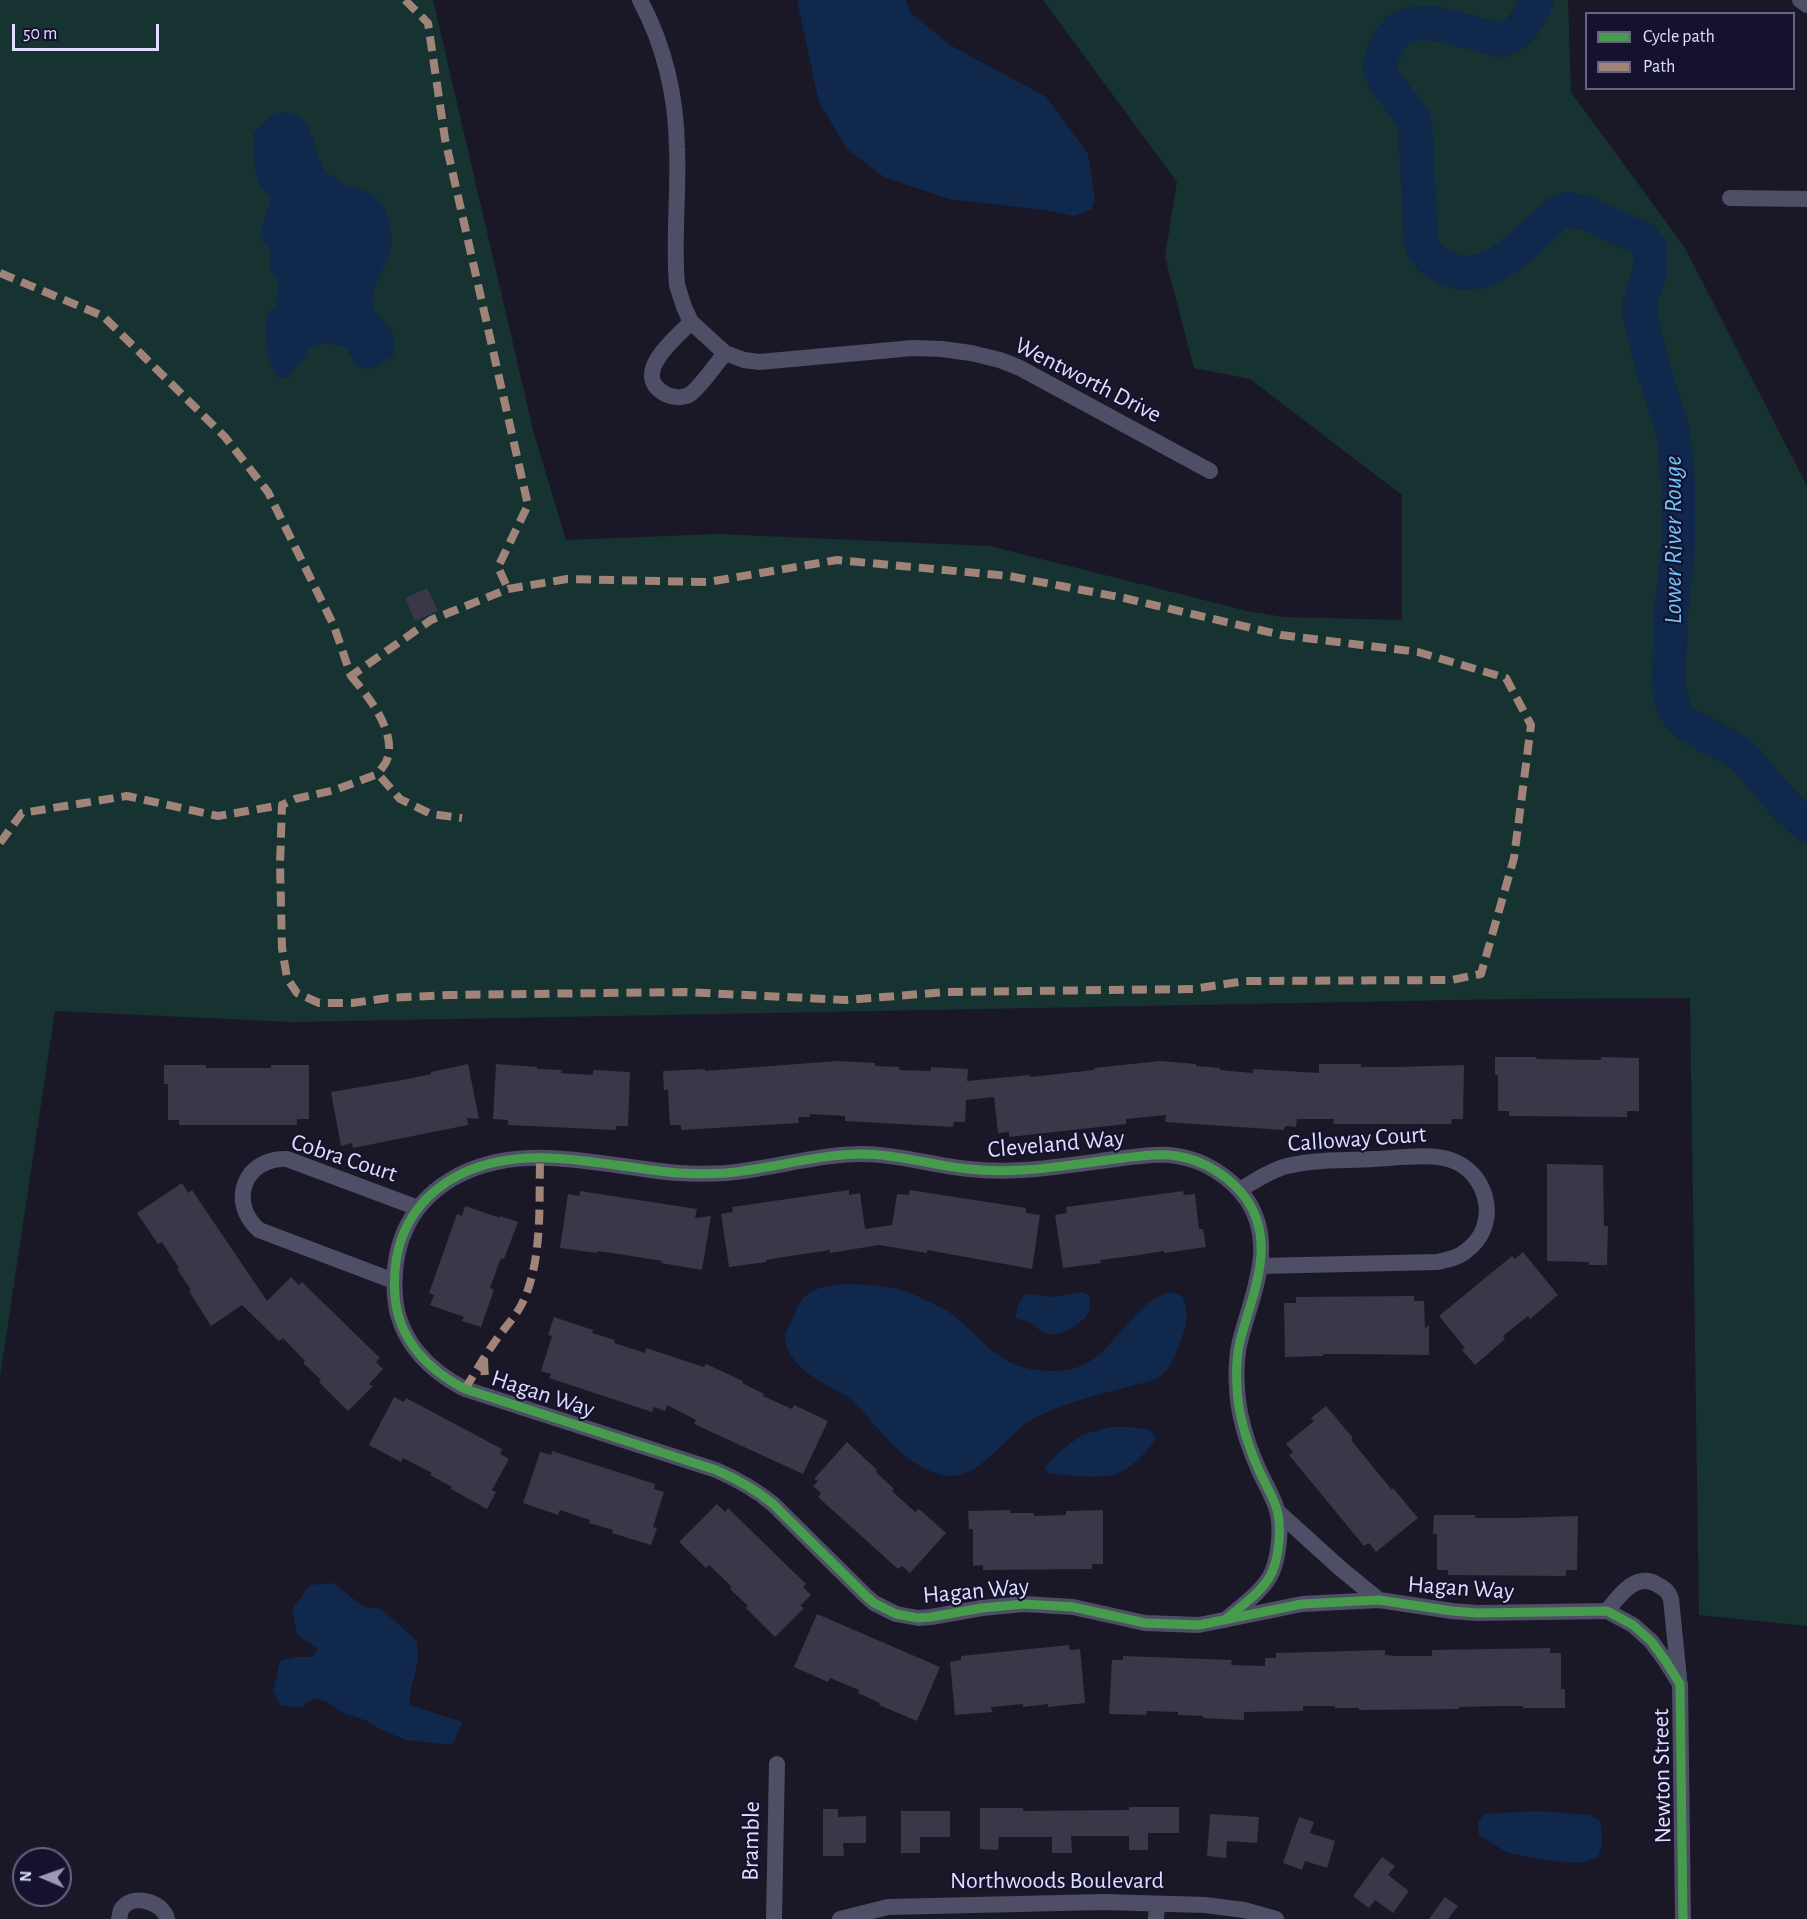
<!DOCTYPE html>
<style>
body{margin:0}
#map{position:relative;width:1807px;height:1919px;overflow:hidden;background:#1a1827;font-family:"Alegreya Sans",sans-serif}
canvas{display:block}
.legend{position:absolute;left:1585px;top:12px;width:210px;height:78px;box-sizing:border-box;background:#15122d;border:2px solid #666481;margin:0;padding:8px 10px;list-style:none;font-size:18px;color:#e0deff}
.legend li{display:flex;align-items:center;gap:12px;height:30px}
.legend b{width:30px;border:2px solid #666481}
.north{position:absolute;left:12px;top:1847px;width:60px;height:60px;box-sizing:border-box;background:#15122d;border:2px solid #666481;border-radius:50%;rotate:272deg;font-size:16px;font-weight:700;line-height:24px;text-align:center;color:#e0deff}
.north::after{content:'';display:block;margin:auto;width:21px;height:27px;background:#9b99b3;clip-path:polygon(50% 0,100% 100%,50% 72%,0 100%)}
.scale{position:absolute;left:12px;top:24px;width:147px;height:27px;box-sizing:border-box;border:3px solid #e0deff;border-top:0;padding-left:8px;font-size:18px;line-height:21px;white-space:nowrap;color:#e0deff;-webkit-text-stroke:4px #15122d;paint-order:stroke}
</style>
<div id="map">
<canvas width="1807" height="1919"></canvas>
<ul class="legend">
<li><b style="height:8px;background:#469c4c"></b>Cycle path</li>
<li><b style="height:8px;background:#a18479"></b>Path</li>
</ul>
<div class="north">N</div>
<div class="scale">50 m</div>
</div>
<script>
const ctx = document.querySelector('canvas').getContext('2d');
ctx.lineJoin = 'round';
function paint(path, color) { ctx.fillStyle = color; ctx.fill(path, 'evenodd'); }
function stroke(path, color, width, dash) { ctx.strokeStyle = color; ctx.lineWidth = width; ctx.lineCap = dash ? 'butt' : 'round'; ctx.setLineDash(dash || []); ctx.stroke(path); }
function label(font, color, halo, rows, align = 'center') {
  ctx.font = font + ' "Alegreya Sans",sans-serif'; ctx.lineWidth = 4.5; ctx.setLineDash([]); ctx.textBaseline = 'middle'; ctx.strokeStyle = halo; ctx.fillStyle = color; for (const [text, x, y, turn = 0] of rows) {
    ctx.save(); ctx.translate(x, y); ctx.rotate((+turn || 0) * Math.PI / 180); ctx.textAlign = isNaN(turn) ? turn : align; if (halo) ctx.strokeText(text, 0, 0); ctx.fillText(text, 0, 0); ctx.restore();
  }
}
const green = new Path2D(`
 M0,0H433L534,434L566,540L718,534L990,546L1247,611L1284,617L1402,620V495L1250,379L1194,368L1165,257L1177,182L1043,0H1568L1571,92L1685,248L1807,486V1626L1699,1615L1690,998L1509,999L293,1022L55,1011L0,1377Z`);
const water = new Path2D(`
 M797,0H906L911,13L950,45L1046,97L1088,154L1095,200L1091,210L1074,216L1045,210L949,199L884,177L847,149L819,102Z
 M277,113C282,113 291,112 296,115C315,124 314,160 328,173C357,200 382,177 391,231C396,260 369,280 373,305C373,309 377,312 380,316C391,329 399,339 393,356L369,370L356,365L345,347C333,344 317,340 308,351C305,355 304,360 300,363C295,369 291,372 288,378L278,377L270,362L265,335L268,313L276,305L279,283L270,269L271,251L260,237L271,198L259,184L254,163L253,135L264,122Z
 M850,1284C881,1285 902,1287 929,1302C936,1305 943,1308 949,1312C985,1339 998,1370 1049,1371C1064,1371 1079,1369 1092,1360C1114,1345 1143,1298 1166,1293C1172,1291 1177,1294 1183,1297C1189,1312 1187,1325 1181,1340C1177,1352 1171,1368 1161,1376C1151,1382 1138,1384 1127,1387C1098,1394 1067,1403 1040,1415C1008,1429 980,1484 942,1475C901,1465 879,1425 849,1398C841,1391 830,1388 821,1382C807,1374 785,1356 785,1338C785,1331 792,1320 795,1313C805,1286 824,1286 850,1284Z
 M1081,1292L1089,1295C1090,1300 1091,1308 1088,1313C1082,1324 1061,1337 1048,1334C1039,1332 1036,1325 1028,1322C1024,1320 1019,1320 1015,1318L1018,1305L1025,1294L1054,1297Z
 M1109,1427H1131L1150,1430L1156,1438C1148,1452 1129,1470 1113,1475C1100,1479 1062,1475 1047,1473L1045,1467L1060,1451L1082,1435Z
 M333,1583L364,1607L381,1609L417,1641L418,1661L410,1693V1705L462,1722L453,1745L406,1740L382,1730L365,1720L343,1713L327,1702L314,1698L301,1708L280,1705L273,1691L280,1661L296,1657H312L318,1649L297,1634L292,1609L310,1585Z
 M1538,1811L1590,1815L1600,1821C1602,1835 1605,1845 1597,1858L1580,1863L1543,1860L1506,1852L1479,1835L1478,1822L1484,1814Z`);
const river = new Path2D(`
 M1537,0C1530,17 1520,36 1500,40C1467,34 1406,2 1387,45C1384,51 1380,60 1380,67C1382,83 1407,107 1415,122L1421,241C1425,256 1432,261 1445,268C1487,289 1527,240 1556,214L1567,209L1588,214L1643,239L1650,247V271L1640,302V314L1653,368L1671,425L1675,446L1678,482V547L1671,613L1669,676L1670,693L1674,707L1679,717L1689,726L1730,747L1743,756L1783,803L1807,826`);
const building = new Path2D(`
 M427,588L438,611L415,621L405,598Z
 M1495,1057H1537L1536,1059L1601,1060V1057L1639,1058V1111H1627V1117L1509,1116V1111H1498V1075H1495Z
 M837,1061L875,1063V1066L899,1067V1070L931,1071V1067L968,1069L967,1081L1030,1075V1077L1067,1073L1094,1070V1068L1160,1061L1196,1064V1066L1220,1068V1070L1253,1073V1069L1319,1073V1064H1361V1067H1398L1464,1065L1463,1119H1452L1451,1124H1333L1334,1119H1297L1296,1127L1285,1126L1284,1130L1165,1122L1166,1115L1126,1119V1124L1009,1137V1132L998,1133L994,1097L966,1100L965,1122H954L953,1127L845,1121V1116L810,1114V1117H798L799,1123L681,1130V1125H670L668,1090H664L663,1071L705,1069V1071Z
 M468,1064L479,1119L467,1118L468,1125L353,1148L352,1143L341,1146L331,1092L408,1079L431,1074V1072Z
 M496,1064L537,1067V1069L562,1070L561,1073L593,1075V1070L630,1072L628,1126H616V1130L508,1125V1120L493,1119Z
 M164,1065H206V1068H271V1065H309V1119H297V1125H179V1120H168V1084H164Z
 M1547,1164L1603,1165L1604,1226H1608L1607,1265H1589V1262L1547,1261Z
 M182,1183L188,1193L192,1190L267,1301L291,1277L299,1285L302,1282L380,1358L376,1362L383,1369L369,1384L373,1386L348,1411L319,1382L321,1380L303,1363L305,1361L283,1338L279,1341L242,1305L211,1326L189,1291L191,1290L177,1269L179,1268L162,1242L158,1244L137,1213Z
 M849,1190V1195L860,1193L865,1229L892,1225L897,1194L909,1195L910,1190L1026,1208V1213L1040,1215L1032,1269L927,1250V1253L879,1245L830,1253V1250L790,1256L766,1260V1262L729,1267L721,1214L733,1212L732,1207Z
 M580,1191L697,1209L695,1218L711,1216L702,1270L661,1263L662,1261L625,1255L598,1251L597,1253L560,1248L568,1194L580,1196Z
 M1183,1191L1184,1195L1195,1194L1199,1229H1203L1206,1247L1164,1253V1251L1132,1256L1100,1260L1101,1263L1063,1268L1055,1215L1067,1213L1066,1207Z
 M465,1206L500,1218V1216L518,1222L504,1259L501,1258L490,1288L494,1290L481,1327L462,1321L464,1317L430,1305L434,1295L429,1293L457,1214L462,1216Z
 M1523,1252L1558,1295L1530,1319L1528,1316L1503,1336L1505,1339L1475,1365L1462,1350L1465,1348L1439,1316L1512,1256L1515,1259Z
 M1414,1296V1301H1424L1425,1328L1429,1325V1355L1347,1354H1323V1356L1285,1357L1284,1303H1296V1297Z
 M554,1317L593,1330L592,1333L615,1340L614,1343L645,1353L646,1348L704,1367L706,1364L743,1381L742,1383L764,1394L763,1396L792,1409L794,1405L828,1421L803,1474L694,1424L696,1420L667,1405L665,1411L654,1407L652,1412L549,1378L551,1374L541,1371L552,1336L548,1335Z
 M394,1397L404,1402L406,1398L502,1449L500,1454L509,1459L492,1490L496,1492L487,1509L451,1489L452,1487L430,1475L432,1473L403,1458L401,1462L369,1445Z
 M1326,1406L1353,1438L1351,1440L1392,1490L1393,1488L1418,1518L1376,1552L1369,1543L1364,1546L1289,1455L1293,1452L1286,1444L1314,1421L1311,1418Z
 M847,1442L877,1470L876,1472L894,1489L892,1491L915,1512L919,1509L946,1533L910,1573L902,1566L898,1569L818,1497L821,1493L813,1486L818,1481L814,1479Z
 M552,1451L655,1484L654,1489L664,1492L653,1527L657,1528L651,1545L612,1533L613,1530L589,1523L590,1520L560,1510L558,1515L523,1503L540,1452L551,1455Z
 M717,1504L725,1512L728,1508L806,1584L803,1587L811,1595L800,1606L804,1608L775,1637L746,1608L748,1606L730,1589L732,1587L709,1565L706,1568L679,1542Z
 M1010,1510V1513H1034V1516L1066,1515V1511L1103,1510V1564H1092V1569L983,1570V1565L973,1566V1529H969L968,1511Z
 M1434,1515H1475V1518H1513L1578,1516L1577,1570H1566V1576L1448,1575V1570H1437V1534H1433Z
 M817,1614L940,1667L917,1721L879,1705L880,1703L858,1693L859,1690L830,1678L828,1682L794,1667Z
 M1069,1645L1070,1650L1080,1649L1085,1703L1048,1707V1704L1023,1707V1704L991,1707L992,1712L955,1715L950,1662L961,1660V1656Z
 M1550,1648V1653H1561V1689H1565V1708H1523V1706H1501L1459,1707V1709L1359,1710V1708H1335V1706H1303V1711L1244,1712V1720L1203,1718V1716L1178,1715V1712L1147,1711L1146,1715L1109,1714L1112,1660H1123V1656L1232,1660L1231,1665L1265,1666V1658H1276V1653L1385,1650V1655L1396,1656H1432V1650Z
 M1129,1807H1179V1833H1148V1850H1129V1836H1071L1072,1853H1052V1837H999L998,1850L980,1849V1808H1023V1811L1129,1810Z
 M823,1809H838V1817L866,1816V1843H843L844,1856H823Z
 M901,1811H950V1837H920V1853H901Z
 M1210,1814L1259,1817L1257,1843L1227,1841L1226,1858L1207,1856Z
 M1299,1817L1314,1822L1310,1833L1335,1841L1327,1868L1305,1861L1302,1870L1283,1863Z
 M1382,1857L1395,1866L1388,1875L1409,1891L1393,1913L1375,1900L1369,1908L1353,1896Z
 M1445,1897L1458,1906L1448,1919H1429Z`);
const minor = new Path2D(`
 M640,0C664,45 676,96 677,147C679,193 673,239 677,285L684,307L691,322L725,353L744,360L759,362L913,348L942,349L971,353L1000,360L1020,368L1210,471
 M1800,0L1807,5
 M1730,198L1807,199
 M691,322C677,337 632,372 662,392C669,397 681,399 689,395C699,389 717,363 725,353
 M1239,1190C1254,1182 1270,1170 1287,1166C1315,1159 1345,1161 1374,1159C1397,1158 1429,1153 1451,1160C1489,1173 1501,1226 1466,1251C1458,1258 1447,1260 1437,1262L1261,1266
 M394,1281L259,1230C227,1202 245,1157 287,1159L418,1208
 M1277,1511L1341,1569L1379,1600
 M1607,1611C1619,1596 1636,1571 1658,1585C1665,1589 1668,1591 1671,1599L1679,1678
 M1225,1620C1240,1607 1258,1595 1269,1578C1279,1562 1282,1528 1277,1510C1273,1496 1264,1482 1258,1468C1247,1443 1238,1414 1237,1387C1236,1372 1237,1354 1240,1341C1252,1294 1277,1245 1247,1200C1231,1177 1204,1160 1177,1156C1159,1153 1141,1156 1123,1158C1090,1162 1057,1168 1023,1170C1006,1171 987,1171 969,1169C934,1166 899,1154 863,1154C817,1154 771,1169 726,1173C710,1174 695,1174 679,1173C609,1168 527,1140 459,1175C411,1200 391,1243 395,1296C398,1339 428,1370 465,1389L716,1470C737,1479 755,1489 773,1504L866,1596L874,1603L896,1614L918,1618L931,1617L982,1608L1024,1604L1073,1607L1145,1623L1199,1625L1302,1604L1379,1600L1452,1611L1477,1613L1607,1611L1633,1625L1651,1641L1665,1660L1680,1684L1683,1919
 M119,1919C120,1916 120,1912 121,1910C131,1892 164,1902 167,1919
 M774,1919L777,1764
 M840,1919L888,1907L1104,1902L1205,1905L1244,1910L1276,1919
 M1156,1919L1157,1904`);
const quiet = new Path2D(`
 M405,0L428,23L445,139L528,505L498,567L508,589
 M0,273L103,316L225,437L268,492L334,626L351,676L431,620L508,589L567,579L708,582L837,560L1009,576L1124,598L1281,635L1418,652L1506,678L1531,725L1514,858L1481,974L1451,980L1245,981L1193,989L946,992L846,1000L684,992L449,995L388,998L352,1003H319L297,993L287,978L282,948L280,864L282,805L295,799L335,790L378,774L400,799L431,814L462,818
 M351,676C368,696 399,734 386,762C384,766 380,770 378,774
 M0,843L22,813L127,796L218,816L282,805
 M484,1360L485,1380
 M465,1389C474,1375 482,1360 492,1346C500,1333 511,1322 519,1309C543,1268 539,1205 540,1159`);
const cycleway = new Path2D(`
 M1225,1620C1240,1607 1258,1595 1269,1578C1279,1562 1282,1528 1277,1510C1273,1496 1264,1482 1258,1468C1247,1443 1238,1414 1237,1387C1236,1372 1237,1354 1240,1341C1252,1294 1277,1245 1247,1200C1231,1177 1204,1160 1177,1156C1159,1153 1141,1156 1123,1158C1090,1162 1057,1168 1023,1170C1006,1171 987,1171 969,1169C934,1166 899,1154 863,1154C817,1154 771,1169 726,1173C710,1174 695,1174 679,1173C609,1168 527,1140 459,1175C411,1200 391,1243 395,1296C398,1339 428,1370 465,1389L716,1470C737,1479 755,1489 773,1504L866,1596L874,1603L896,1614L918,1618L931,1617L982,1608L1024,1604L1073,1607L1145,1623L1199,1625L1302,1604L1379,1600L1452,1611L1477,1613L1607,1611L1633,1625L1651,1641L1665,1660L1680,1684L1683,1919`);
const streetNames = [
 ["Wentworth Drive",1088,380,27],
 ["Calloway Court",1357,1139,-4],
 ["Cleveland Way",1056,1144,-5],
 ["Cobra Court",344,1158,18],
 ["Hagan Way",543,1394,18],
 ["Hagan Way",1461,1588,4],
 ["Hagan Way",976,1591,-5],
 ["Newton Street",1662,1776,-91],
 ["Bramble",751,1841,-89],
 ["Northwoods Boulevard",1057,1881]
];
const waterNames = [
 ["Lower River Rouge",1673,540,-90]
];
paint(green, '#163332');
paint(water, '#0f284c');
stroke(river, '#0f284c', 34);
paint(building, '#393748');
stroke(minor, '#4e4e67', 16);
stroke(quiet, '#a18479', 8, [15, 8]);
stroke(cycleway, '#469c4c', 9);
label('24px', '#e0deff', '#15122d', streetNames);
label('italic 26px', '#6dc4fe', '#15122d', waterNames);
</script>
